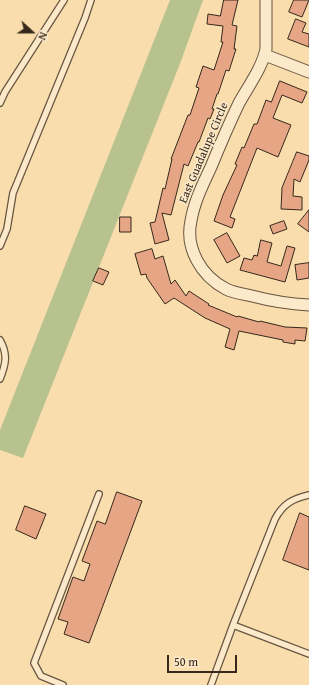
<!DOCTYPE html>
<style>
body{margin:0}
#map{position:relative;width:309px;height:685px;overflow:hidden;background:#f9ddad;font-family:"Gentium Book Plus",serif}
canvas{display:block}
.north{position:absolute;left:12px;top:12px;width:40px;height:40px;-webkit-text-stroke:3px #fbe9ca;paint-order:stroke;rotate:111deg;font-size:11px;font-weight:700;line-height:16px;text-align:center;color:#36281b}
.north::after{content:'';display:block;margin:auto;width:14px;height:18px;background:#36281b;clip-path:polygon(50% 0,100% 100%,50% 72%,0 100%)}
.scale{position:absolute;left:167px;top:655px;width:70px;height:18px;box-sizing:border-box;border:2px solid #36281b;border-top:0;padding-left:5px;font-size:12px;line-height:14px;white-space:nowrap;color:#36281b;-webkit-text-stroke:3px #fbe9ca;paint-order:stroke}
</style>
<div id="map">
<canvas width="309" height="685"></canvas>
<div class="north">N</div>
<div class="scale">50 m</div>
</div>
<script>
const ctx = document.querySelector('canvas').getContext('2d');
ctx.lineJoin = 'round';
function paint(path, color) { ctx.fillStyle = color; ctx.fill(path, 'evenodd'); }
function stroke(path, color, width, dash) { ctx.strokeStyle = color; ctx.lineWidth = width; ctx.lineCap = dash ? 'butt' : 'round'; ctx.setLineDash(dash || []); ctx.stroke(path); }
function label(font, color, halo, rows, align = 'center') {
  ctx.font = font + ' "Gentium Book Plus",serif'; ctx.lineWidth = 3; ctx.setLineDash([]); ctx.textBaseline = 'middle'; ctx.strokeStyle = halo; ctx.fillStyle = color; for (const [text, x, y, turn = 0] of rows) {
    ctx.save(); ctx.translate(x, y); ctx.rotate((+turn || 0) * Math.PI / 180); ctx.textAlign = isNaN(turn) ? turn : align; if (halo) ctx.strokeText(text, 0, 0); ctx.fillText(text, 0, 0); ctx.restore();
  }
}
const green = new Path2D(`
 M170,0H203L181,61L23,458L0,450V430Z`);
const building = new Path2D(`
 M224,0H238L232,25L237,26L234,49H236L229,71L226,70L218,94H217L212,109H214L210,119L208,118L199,142H198L188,166L184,164L171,215L162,213L169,240L155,244L150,223L155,222L163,188L165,189L172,159H171L188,115H190L199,88L196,87L203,66L214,70L223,42H221L223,26L207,24L208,14L220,16Z
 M294,0H309L302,17L289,12Z
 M296,19L306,23L302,32L309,34V47L288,39Z
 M280,81L307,92L302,103L282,95L273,118L291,125L278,157L257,148L230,217L235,219L232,228L214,221L223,195L237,165L235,164L242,147L244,148L254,124H257L266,100L271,102Z
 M297,152L309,156V160L300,182L294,179L293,196L302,197V210L281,209L282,188Z
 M309,210V232L298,224Z
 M120,217H131V232H120Z
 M284,221L287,229L273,234L270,226Z
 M227,233L240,256L227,263L214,240Z
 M261,240L272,243L267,262L281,266L287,246L295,248L285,282L240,270L244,258L252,260L254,255L257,256Z
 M152,249L155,259L163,256L171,284L175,280L186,296L189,291L209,304L208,305L237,317L238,316L259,322L260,321L285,327L307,328L305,341L295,340V344L283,342V340L239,331L234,350L225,347L230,329L205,318L174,298L165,304L147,278L146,274L141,275L135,254Z
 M309,263V278L297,280L295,265Z
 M99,268L109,272L103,285L93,281Z
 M117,492L142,501L89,643L64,634L68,622L58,619L73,577L84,581L90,564L82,561L97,521L105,524Z
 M25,506L46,514L36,539L16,530Z
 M300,513L309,517V570L283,560Z`);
const service = new Path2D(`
 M0,103L5,92L64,0
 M0,246L7,229L13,193L85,18L91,0
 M0,340C8,354 6,364 0,379
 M233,625L275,519C283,504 292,499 309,495
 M63,685L41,676L34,663L99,494
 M211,685L233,625L309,654`);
const minor = new Path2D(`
 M266,0V49C262,68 249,85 239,103C229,124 220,145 211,167C203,184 194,202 191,221C185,248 201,276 226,289C234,293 243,294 252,296C271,301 290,304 309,305
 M265,55L309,72`);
const streetNames = [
 ["East Guadalupe Circle",204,153,-67]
];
paint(green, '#b7c28f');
paint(building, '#e6a686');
stroke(building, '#36281b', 1);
stroke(service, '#675540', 8);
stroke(minor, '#675540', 13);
stroke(service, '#fbe9ca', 5.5);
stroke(minor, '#fbe9ca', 11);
label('12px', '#36281b', '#fbe9ca', streetNames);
</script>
